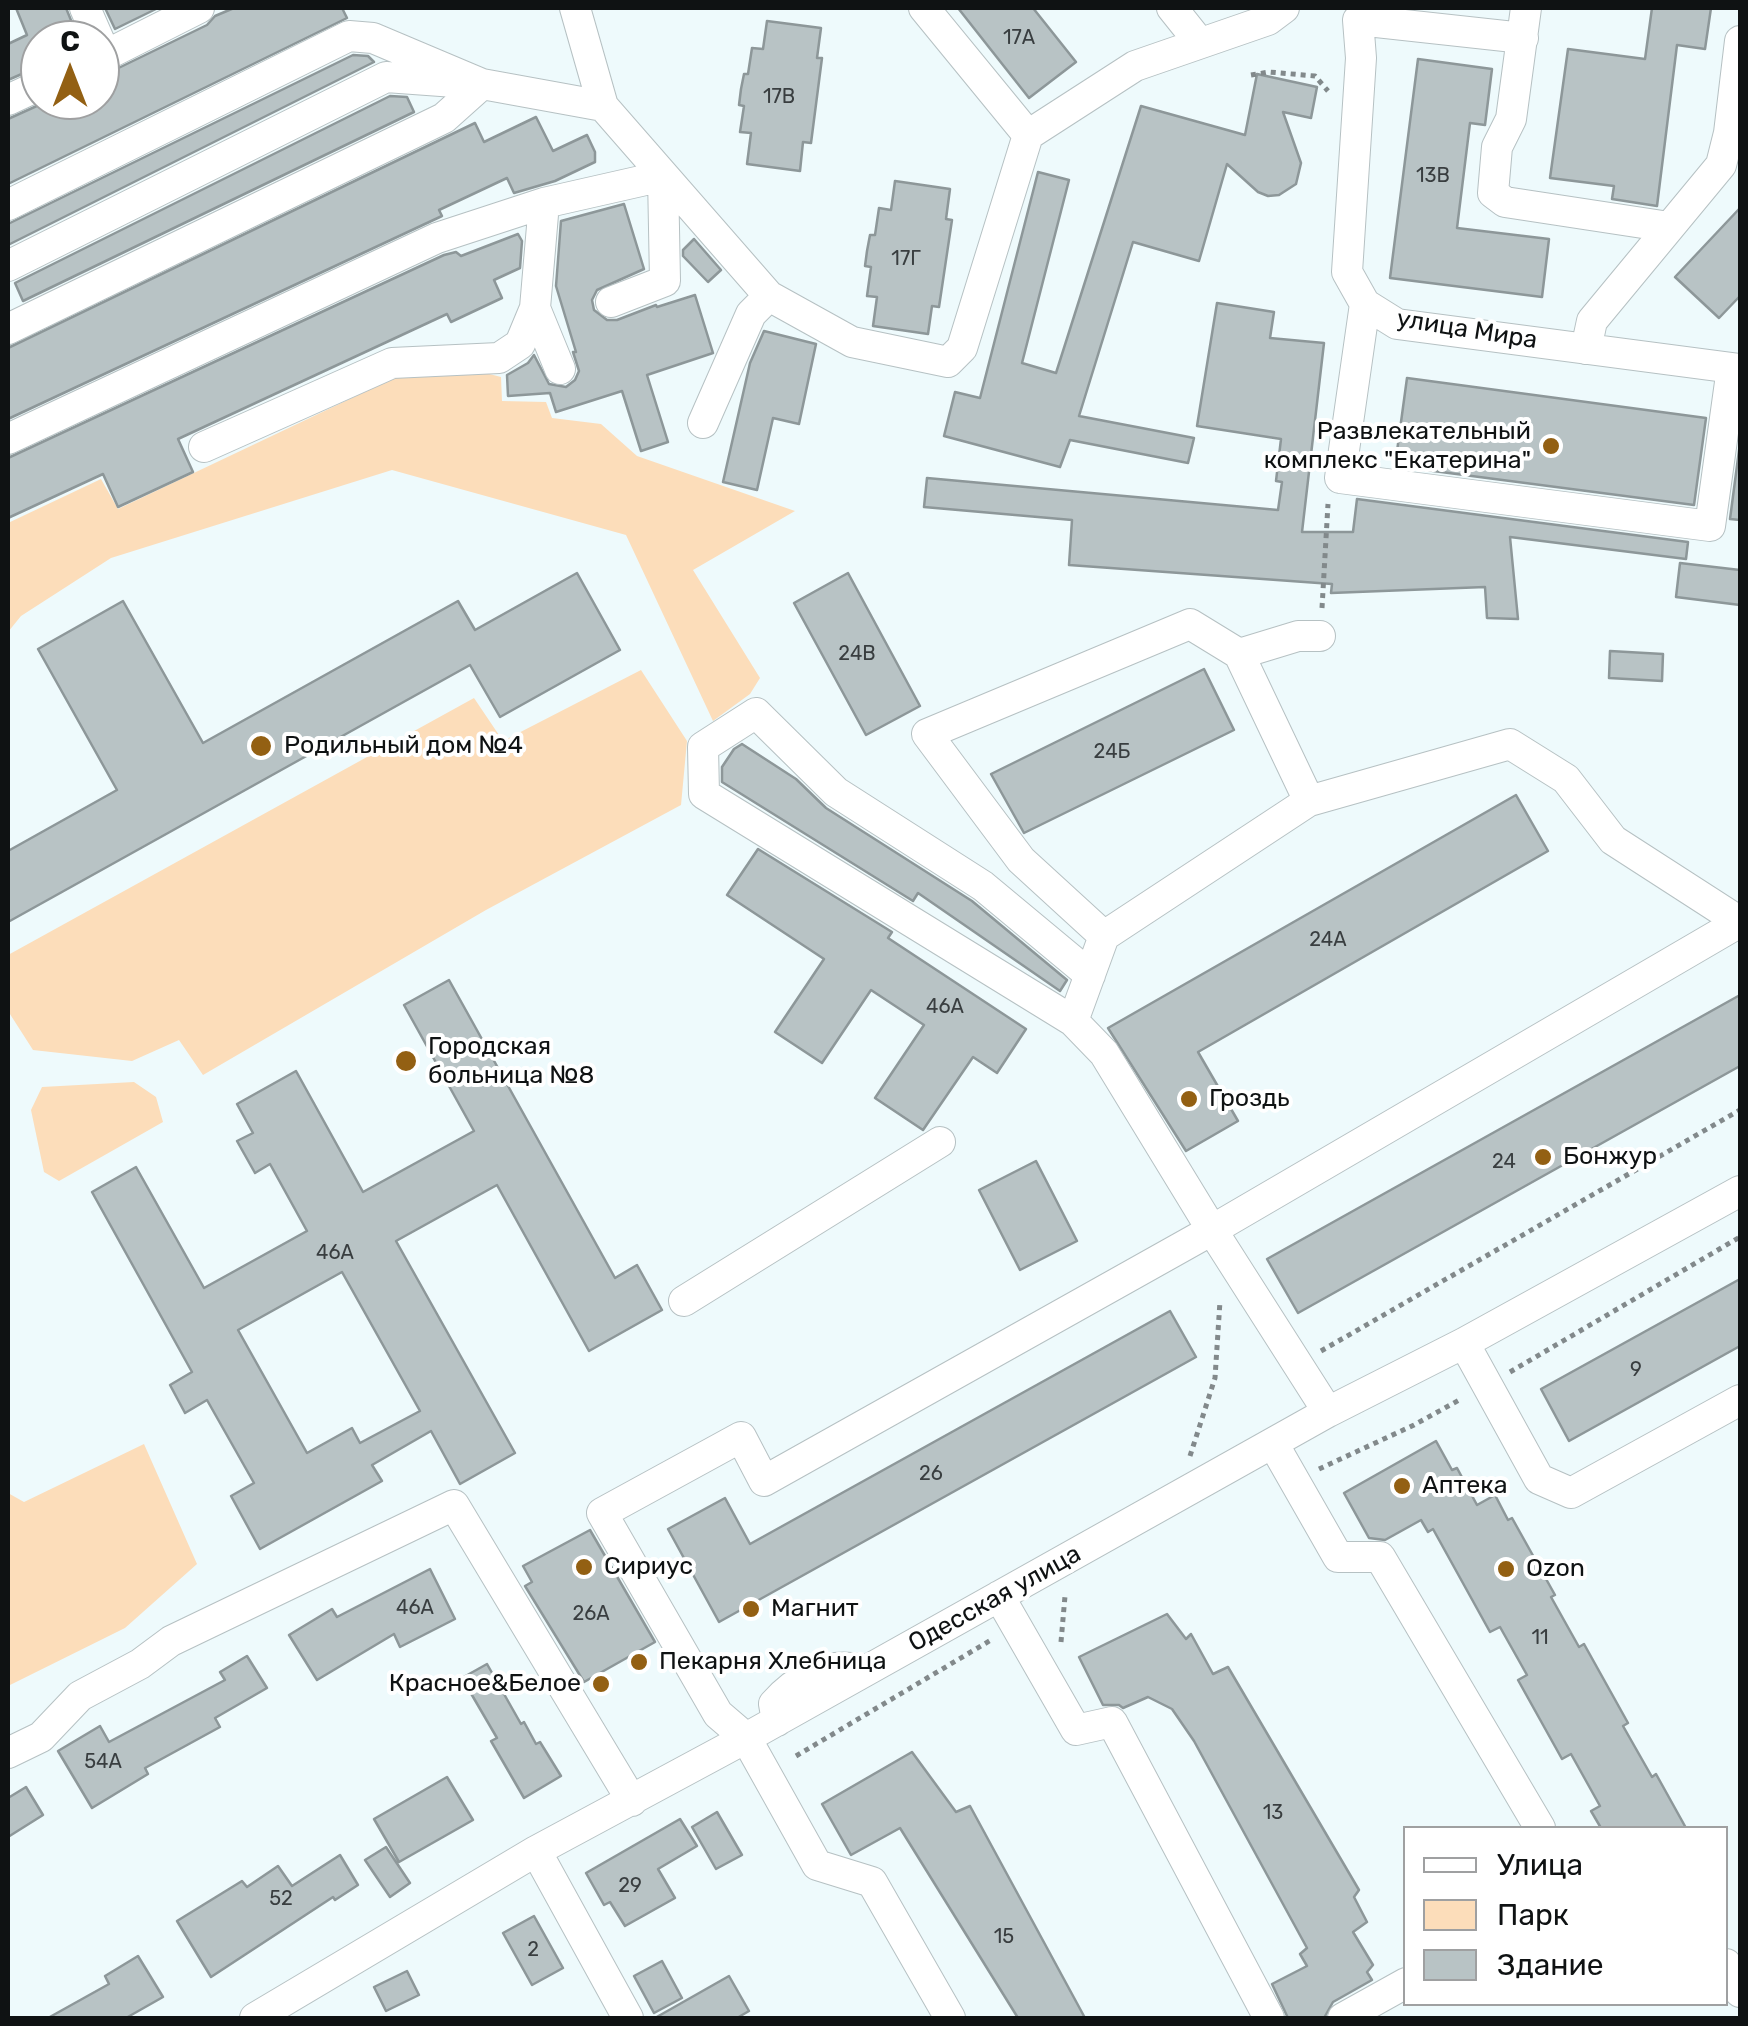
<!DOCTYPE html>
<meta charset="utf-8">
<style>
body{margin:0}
#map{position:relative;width:1748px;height:2026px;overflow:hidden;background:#eefafc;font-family:Rubik,sans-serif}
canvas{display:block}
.frame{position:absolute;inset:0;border:10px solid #0f1213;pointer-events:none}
.legend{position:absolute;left:1403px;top:1826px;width:325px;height:180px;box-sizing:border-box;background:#fff;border:2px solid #9fa0a1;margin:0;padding:12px 18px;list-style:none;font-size:30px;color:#0f1213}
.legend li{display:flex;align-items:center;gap:20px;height:50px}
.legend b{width:50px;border:2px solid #9fa0a1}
.north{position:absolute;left:20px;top:20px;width:100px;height:100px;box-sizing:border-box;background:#fff;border:2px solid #9fa0a1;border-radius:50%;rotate:0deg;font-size:28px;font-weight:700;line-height:40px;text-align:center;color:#0f1213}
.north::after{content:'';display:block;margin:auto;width:35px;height:45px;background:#936013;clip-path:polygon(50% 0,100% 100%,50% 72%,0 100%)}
</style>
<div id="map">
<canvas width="1748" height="2026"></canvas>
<div class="frame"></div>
<ul class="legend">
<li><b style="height:12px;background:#fff"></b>Улица</li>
<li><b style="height:28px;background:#fcddba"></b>Парк</li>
<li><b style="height:28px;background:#b8c3c5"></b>Здание</li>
</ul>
<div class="north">С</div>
</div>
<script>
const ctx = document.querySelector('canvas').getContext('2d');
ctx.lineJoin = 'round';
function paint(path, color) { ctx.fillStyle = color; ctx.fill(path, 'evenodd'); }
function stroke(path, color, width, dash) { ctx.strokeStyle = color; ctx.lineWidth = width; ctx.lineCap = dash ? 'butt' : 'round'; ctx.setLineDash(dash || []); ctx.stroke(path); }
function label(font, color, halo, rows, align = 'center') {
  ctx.font = font + ' Rubik,sans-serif'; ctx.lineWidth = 8; ctx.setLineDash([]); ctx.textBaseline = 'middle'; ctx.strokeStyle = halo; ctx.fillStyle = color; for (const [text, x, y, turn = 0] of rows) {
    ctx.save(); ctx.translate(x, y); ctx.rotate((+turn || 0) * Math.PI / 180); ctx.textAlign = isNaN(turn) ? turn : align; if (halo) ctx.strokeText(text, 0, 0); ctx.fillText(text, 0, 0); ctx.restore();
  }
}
const green = new Path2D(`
 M474,370L501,377L502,401L546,402L552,418L601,424L637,456L795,511L693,570L760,678L750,694L713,721L626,535L392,470L111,558L21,616L8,632V523L101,479L118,509L394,378Z
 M641,670L687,741L681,805L486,910L203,1075L179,1040L132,1061L33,1050L8,1011V955L474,698L503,741Z
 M134,1082L156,1097L163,1122L59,1181L44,1172L31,1110L42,1087Z
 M144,1444L197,1564L125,1628L8,1686V1493L24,1502Z`);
const building = new Path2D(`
 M16,8H66L79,40H40V66L8,80V44L27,35Z
 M105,8H158L115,29Z
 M234,8H342L347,18L8,184V119L50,100H100V77L207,25L215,16Z
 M958,8H1033L1076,62L1029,98Z
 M1652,8H1711L1705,49L1677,45L1657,206L1612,199L1614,186L1550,178L1568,49L1645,59Z
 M767,21L821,28L817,58H822L811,143L803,142L800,171L747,164L751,133L740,132L744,106L739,105L741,89L744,74H748L752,48L763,49Z
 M353,55L368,56L374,62L8,245V224Z
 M1418,59L1492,69L1485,125L1470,123L1457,228L1549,239L1542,297L1390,278Z
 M1257,74L1317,87L1311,118L1283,112L1301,163L1296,184L1279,195L1268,196L1258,192L1227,164L1199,261L1133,242L1079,416L1194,438L1188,463L1070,440L1060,467L944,436L955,392L980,398L1038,172L1069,180L1022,363L1056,373L1141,106L1245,135Z
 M390,96L407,97L414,112L23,301L15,283Z
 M536,117L553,151L587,135L595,152V162L555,181L514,193L507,178L439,210L442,216L8,419V348L475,123L484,142Z
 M895,181L950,189L946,219L952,220L939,307L932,306L928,334L873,326L877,297L867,296L871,267L865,266L867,251L870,235H875L879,208L891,210Z
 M624,204L644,269L597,290L592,300L594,310L607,320H617L656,305L657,307L695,295L713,353L647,375L668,442L641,451L622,391L556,412L550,393L508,396L507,375L528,363L534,355L549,384L566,387L575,380L579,371L573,352H576L556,286L561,221Z
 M1740,208V296L1719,318L1675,277Z
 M518,234L522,241L520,268L494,280L502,298L451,322L447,314L178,439L193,472L118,507L103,474L8,518V458L444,255L456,252L461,256Z
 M694,239L721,270L708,282L683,256V250Z
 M1217,303L1274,312L1270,338L1324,343L1302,532H1353L1357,499L1688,542L1686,559L1510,537L1518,619L1487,618L1485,587L1331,593L1332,584L1069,565L1072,520L924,507L927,478L1278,510L1282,482L1276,481L1281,439L1197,426Z
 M764,331L816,344L799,424L773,418L757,490L723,482L750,363Z
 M1407,378L1706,418L1694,505L1395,466Z
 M1740,443V520L1730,519Z
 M1680,563L1740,570V605L1676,597Z
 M577,573L620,650L500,717L470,665L8,922V851L117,790L38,649L123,601L203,743L458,601L475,630Z
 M848,573L920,706L866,735L794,603Z
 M1610,651L1663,654L1662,681L1609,678Z
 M1204,669L1234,730L1024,833L991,774Z
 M742,744L796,779L826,808L972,901L1067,980L1060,991L918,893L913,901L722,782V767L734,749Z
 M1516,795L1548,851L1198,1052L1238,1121L1186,1151L1108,1028Z
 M758,849L892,932L888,938L1026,1029L997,1073L973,1057L923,1130L875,1098L924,1025L871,990L822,1063L775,1032L824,959L727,895Z
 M449,980L615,1278L637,1265L662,1310L589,1351L497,1185L396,1241L515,1453L460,1484L431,1431L372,1465L382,1481L260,1549L231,1496L254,1483L207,1400L185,1413L170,1385L192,1372L92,1192L136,1167L204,1288L307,1231L270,1164L255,1173L237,1141L253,1133L237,1104L296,1071L363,1192L474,1131L404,1005ZM342,1272L420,1411L360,1443L352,1428L307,1453L238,1330Z
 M1740,995V1066L1298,1313L1267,1259Z
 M1036,1161L1077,1241L1020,1270L979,1190Z
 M1740,1279V1346L1569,1441L1541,1389Z
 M1170,1311L1196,1357L719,1622L668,1529L725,1498L750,1544Z
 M1436,1441L1452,1470L1457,1468L1477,1505L1495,1495L1508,1520L1512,1518L1555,1595L1551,1597L1579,1647L1584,1644L1628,1723L1623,1726L1652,1777L1656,1774L1686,1828H1601L1591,1811L1600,1806L1571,1754L1562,1759L1518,1680L1527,1675L1500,1627L1490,1632L1433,1529L1428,1532L1421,1520L1385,1540L1369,1538L1344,1493Z
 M590,1530L655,1642L584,1682L525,1586L532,1582L523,1566Z
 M430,1569L455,1619L400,1647L394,1634L317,1680L289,1635L332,1609L337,1617Z
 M1167,1614L1186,1639L1191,1634L1213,1674L1228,1667L1359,1890L1354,1897L1367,1922L1353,1932L1373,1965L1367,1972L1372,1980L1333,2002L1324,2018H1288L1272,1984L1307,1966L1300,1954L1307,1948L1194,1741L1172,1709L1148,1697L1123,1708L1119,1705H1103L1079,1657Z
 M247,1656L267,1688L215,1718L220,1727L145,1768L148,1774L92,1808L58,1751L100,1726L109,1742L225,1680L220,1672Z
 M487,1664L521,1724L524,1722L536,1744L540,1742L561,1776L524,1798L491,1741L497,1738L462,1678Z
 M912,1752L956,1812L970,1806L1085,2018H1018L900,1828L851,1855L822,1804Z
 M447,1777L473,1820L399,1862L374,1819Z
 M26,1787L43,1815L8,1837V1798Z
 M717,1812L742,1855L716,1869L692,1827Z
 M680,1819L697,1846L658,1869L675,1898L625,1926L610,1902L604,1905L586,1873Z
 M386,1847L410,1883L390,1897L365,1860Z
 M340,1855L358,1885L335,1900L333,1897L211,1977L177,1921L242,1881L247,1887L278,1866L292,1886Z
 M534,1916L563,1968L532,1985L503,1933Z
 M138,1956L163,1997L126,2018H48L109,1984L105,1976Z
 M662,1961L682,1998L654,2013L634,1976Z
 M407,1971L419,1995L386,2011L374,1987Z
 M729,1976L749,2011L737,2018H655Z`);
const path = new Path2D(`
 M1251,75L1269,72L1315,76L1328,91
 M1322,608L1328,504
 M1321,1351L1740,1110
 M1510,1372L1740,1237
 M1190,1456L1215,1378L1220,1301
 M1319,1469L1414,1425L1461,1399
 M1061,1642L1065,1596
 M796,1756L991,1640`);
const minor = new Path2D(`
 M85,8L99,40
 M575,8L603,106L769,296L852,342L948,362L962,348L1028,135L1135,66L1268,20L1284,8
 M924,8L1028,135
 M1172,8L1200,43
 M1526,8L1511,119L1497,147L1493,193L1505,202L1669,227
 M1523,38L1358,20L1361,58L1347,272L1365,304L1397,324L1740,369
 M100,58L199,8
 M8,100L40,85
 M1729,133L1740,41
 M544,203L535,308L560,369
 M8,205L349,36L373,38L482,84
 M8,266L386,77L455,82
 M1365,304L1340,478L1710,526L1732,368
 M8,329L444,118L482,84L603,106
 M1586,349L1592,321L1721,165L1729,133L1740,140
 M703,423L751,314L769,296
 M8,439L437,238L544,203L663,176L665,281L611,302
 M204,447L392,363L499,358L520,344L535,308
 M1239,654L1298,636H1320
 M1104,936L1021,860L927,734L1190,624L1239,654L1309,801
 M1073,1021L704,794L703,747L756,713L836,792L983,886L1090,975
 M684,1301L940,1142
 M1464,1343L1539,1479L1571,1493L1740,1400
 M1328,1412L1212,1230L1740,922
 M1274,1445L1338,1557H1380L1540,1828
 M999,1596L1076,1730L1112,1722L1269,2018
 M777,1721L774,1704C795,1680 826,1662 858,1669
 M8,1753L41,1737L80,1696L140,1664L171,1641L454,1505L632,1801
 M536,1851L628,2018
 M1726,1964L1740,1992
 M255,2018L536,1851L746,1738L1328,1412L1464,1343L1740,1191
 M950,2018L872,1882L817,1865L746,1738L718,1714L602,1513L741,1437L764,1481L1212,1230L1104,1053L1073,1021L1104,936L1309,801L1510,744L1566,779L1613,840L1740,922
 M1343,2018L1406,1983`);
const markers = [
 [1551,446,10,"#936013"],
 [261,746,12,"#936013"],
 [406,1061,12,"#936013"],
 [1189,1099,10,"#936013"],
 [1543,1157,10,"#936013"],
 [1402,1486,10,"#936013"],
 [584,1567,10,"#936013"],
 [1506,1569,10,"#936013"],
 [751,1609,10,"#936013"],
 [639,1662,10,"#936013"],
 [601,1684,10,"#936013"]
];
const numberNames = [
 ["17А",1019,38],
 ["17В",779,97],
 ["13В",1433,176],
 ["17Г",906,259],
 ["24В",857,654],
 ["24Б",1112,752],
 ["24А",1328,940],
 ["46А",945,1007],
 ["24",1504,1162],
 ["46А",335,1253],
 ["9",1636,1370],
 ["26",931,1474],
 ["46А",415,1608],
 ["26А",591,1614],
 ["11",1540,1638],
 ["54А",103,1762],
 ["13",1273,1813],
 ["29",630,1886],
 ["52",281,1899],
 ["15",1004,1937],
 ["2",533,1950]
];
const streetNames = [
 ["улица Мира",1467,330,9],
 ["Одесская улица",995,1599,-29]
];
const poiNames = [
 ["Развлекательный",1531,432,"right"],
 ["комплекс \"Екатерина\"",1531,461,"right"],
 ["Родильный дом №4",284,746],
 ["Городская",428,1047],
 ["больница №8",428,1076],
 ["Гроздь",1209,1099],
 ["Бонжур",1563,1157],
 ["Аптека",1422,1486],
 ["Сириус",604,1567],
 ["Ozon",1526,1569],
 ["Магнит",771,1609],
 ["Пекарня Хлебница",659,1662],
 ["Красное&Белое",581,1684,"right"]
];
paint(green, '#fcddba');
paint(building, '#b8c3c5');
stroke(building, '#8d9799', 2.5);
stroke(minor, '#b6c1c3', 32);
stroke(path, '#82898b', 5, [5, 5]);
stroke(minor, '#fff', 30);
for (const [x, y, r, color] of markers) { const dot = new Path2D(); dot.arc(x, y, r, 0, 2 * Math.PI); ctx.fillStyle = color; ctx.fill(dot); stroke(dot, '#fff', 4); }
label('20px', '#393e40', null, numberNames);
label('25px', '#0f1213', '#fff', streetNames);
label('25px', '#0f1213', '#fff', poiNames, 'left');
</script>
